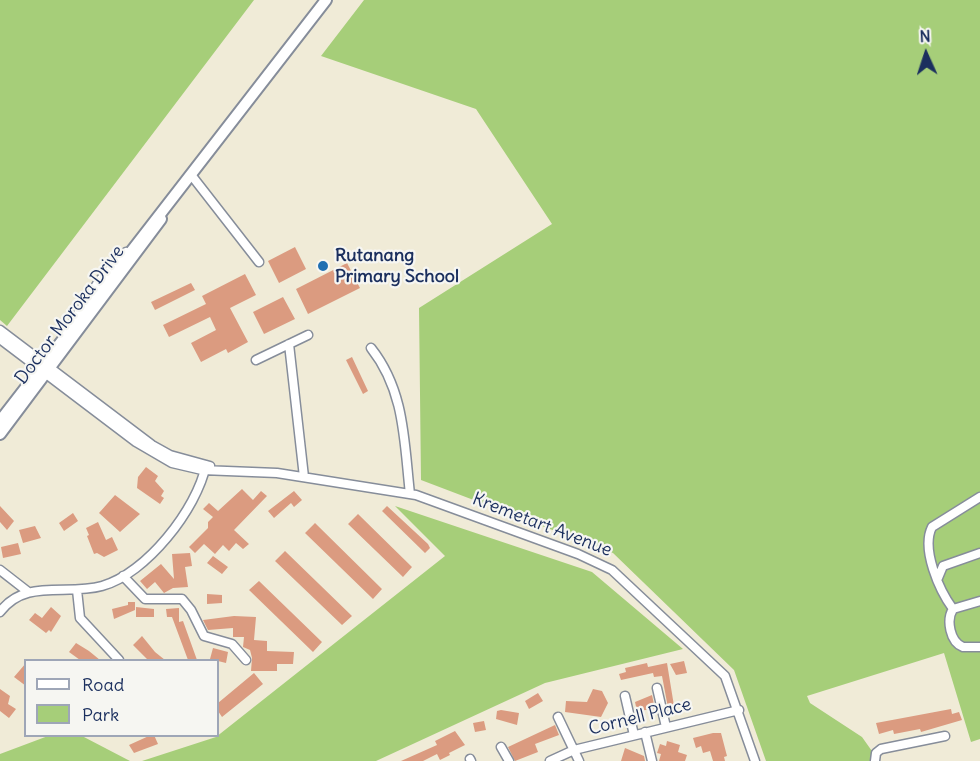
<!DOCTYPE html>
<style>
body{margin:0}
#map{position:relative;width:980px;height:761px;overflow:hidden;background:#f0ebd7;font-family:Delius,sans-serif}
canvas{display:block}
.legend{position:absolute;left:24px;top:659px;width:195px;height:78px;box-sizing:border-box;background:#f6f6f2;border:2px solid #9ea6b7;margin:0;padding:8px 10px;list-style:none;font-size:18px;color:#1b2f5e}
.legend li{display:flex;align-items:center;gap:12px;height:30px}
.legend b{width:30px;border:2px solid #9ea6b7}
.north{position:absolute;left:896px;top:24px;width:60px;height:60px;-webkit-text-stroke:4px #f6f6f2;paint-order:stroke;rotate:357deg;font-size:16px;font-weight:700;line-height:24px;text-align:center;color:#1b2f5e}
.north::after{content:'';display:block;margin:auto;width:21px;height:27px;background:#1b2f5e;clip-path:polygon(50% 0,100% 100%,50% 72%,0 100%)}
</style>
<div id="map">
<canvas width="980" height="761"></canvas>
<ul class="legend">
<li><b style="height:8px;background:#fff"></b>Road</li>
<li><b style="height:16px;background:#a6ce79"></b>Park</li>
</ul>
<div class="north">N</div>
</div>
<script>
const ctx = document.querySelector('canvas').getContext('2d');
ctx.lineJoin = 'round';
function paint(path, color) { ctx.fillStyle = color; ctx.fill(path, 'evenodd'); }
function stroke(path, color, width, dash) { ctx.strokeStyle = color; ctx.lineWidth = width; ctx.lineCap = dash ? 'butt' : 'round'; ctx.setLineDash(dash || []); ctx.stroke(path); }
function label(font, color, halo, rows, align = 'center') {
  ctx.font = font + ' Delius,sans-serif'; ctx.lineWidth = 4.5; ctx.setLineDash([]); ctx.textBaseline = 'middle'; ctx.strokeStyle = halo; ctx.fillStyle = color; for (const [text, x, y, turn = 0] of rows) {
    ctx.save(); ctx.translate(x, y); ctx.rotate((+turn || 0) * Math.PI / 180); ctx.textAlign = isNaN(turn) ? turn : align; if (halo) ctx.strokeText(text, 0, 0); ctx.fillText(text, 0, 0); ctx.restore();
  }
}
const green = new Path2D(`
 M0,0H254L7,326L0,320Z
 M364,0H980V739L971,742L944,653L807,696L810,703L862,737L879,761H766L734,670L613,553L421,480L419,308L552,224L476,109L321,56Z
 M395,506L592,572L683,649L545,683L376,761H142L216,737L445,556Z
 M48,736H82L130,761H0V754Z`);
const building = new Path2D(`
 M295,247L306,269L279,283L268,261Z
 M347,263L360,288L308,314L296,289Z
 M245,274L256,295L230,308L248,342L228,353L226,349L201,362L191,343L216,330L210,317L169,337L163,325L206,304L202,296Z
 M191,283L195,290L155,310L151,302Z
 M283,297L295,319L264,334L253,312Z
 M352,357L368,391L363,394L346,360Z
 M146,467L158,476L155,481L164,491L161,496L164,498L160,504L137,488L138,477Z
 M242,489L253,500L261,491L267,496L234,530L249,544L243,549L236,543L229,551L223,545L215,554L204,544L195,553L189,547L208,528V522L213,517L203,509L209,503L218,511Z
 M294,491L302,500L294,507L291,503L274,518L268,511Z
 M115,495L140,514L120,532L99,513Z
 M0,506L14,521L7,530L0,522Z
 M387,506L428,544L430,548L425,553L382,511Z
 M73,513L78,521L64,531L59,523Z
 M358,514L412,567L403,577L348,524Z
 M98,522L106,540L112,537L118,550L104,557L97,553L94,554L87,536L89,535L86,528Z
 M315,523L382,589L373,599L305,533Z
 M35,526L41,538L23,543L19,530Z
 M18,543L21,554L3,558L1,547Z
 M285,551L352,616L342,625L275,561Z
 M190,553L192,566L185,567L188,587L173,588L164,593L155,582L147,589L140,581L161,564L174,579L172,554Z
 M213,556L228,567L222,574L207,563Z
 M259,581L322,642L313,652L249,590Z
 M207,594L222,595V603L207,604Z
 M128,602H135V610L114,619L112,609L128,605Z
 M51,607L61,616L51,632L49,630L46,633L29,620L35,613L42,618Z
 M136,607L154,609V617H136Z
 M179,608V622L183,621L197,660H188L172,617H167L166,609Z
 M234,616L256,617L254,640L267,641V651L294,652L293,664H277V671H251L252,658L250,650L243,647L244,637H233V628L208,630L203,620Z
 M142,636L155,652L165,660H148L133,645Z
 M76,643L89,651L100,660H80L69,652Z
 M213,648L228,652L226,663L210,659Z
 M684,661L687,673L676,675L670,664Z
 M26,663V686L14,677Z
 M647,663L648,667L667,663L675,712L669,713L662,676L654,677L653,673L621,680L619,674L626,672L625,668Z
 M254,673L263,684L222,717L218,711V703Z
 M0,689L10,696L8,704L16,709L9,718L0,711Z
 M593,689L602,691L608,703L601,717L565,712L566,701L587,702Z
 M538,693L543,701L529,709L525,701Z
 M652,695L655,709L637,711L635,702Z
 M951,709L952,714L959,712L962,720L921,732L920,729L894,734L893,730L879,734L876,723Z
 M501,710L519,713L517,725L496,719L497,711Z
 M484,721L486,730L475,732L473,723Z
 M555,725L559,735L535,744L538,752L515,761L508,747Z
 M455,731L465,745L449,753L450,755L440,760L437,754L423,761H401L437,745L435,741Z
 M713,733H721L727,756L724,757L725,761H713L710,751L703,753L701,746L696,748L693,738Z
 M151,735H154L158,744L134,753L129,745Z
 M667,741L680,745L678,752L687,755L685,761H659L661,754L657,753L660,744L666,746Z
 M625,748L644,756L645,761H621Z`);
const minor = new Path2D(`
 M192,176L259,262
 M74,320L99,281L126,252
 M0,330L152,445L170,455L210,466
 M0,339L136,442L172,463L202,470L277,473L416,495L578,554L612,570L725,676L755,761
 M289,344L304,477
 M371,348C405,391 404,441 410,494
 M256,360L308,335
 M980,497L932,527C921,549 939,590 953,609C946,620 950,642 963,647H980
 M0,570L27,591
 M123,576L145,599H182L191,610L204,636L232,644L246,660
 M938,578L943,566L980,553
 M77,590L80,618L119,660
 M953,609L980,601
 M0,612C25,578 66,596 102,586C146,574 197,509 206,465
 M657,688L666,727
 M625,696L634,735
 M558,717L579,761
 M645,732L652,761
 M501,747L509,761
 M470,759L471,761
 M550,761L574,750L739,710
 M875,761L876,753L881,749L945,736`);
const major = new Path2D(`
 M0,421L326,0
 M0,434L161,219`);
const markers = [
 [323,266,6,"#1f6fb2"]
];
const poiNames = [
 ["Rutanang",335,256],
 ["Primary School",335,277]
];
const streetNames = [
 ["Doctor Moroka Drive",70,315,-53],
 ["Kremetart Avenue",542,525,21],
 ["Cornell Place",640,717,-14]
];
paint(green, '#a6ce79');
paint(building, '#db9b80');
stroke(minor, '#868d9a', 11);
stroke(major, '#868d9a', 14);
stroke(minor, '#fff', 8);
stroke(major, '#fff', 10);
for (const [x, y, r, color] of markers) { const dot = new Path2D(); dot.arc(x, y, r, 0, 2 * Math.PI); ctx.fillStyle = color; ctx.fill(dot); stroke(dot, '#f6f6f2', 2); }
label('bold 18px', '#1b2f5e', '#f6f6f2', poiNames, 'left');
label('18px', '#1b2f5e', '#f6f6f2', streetNames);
</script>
